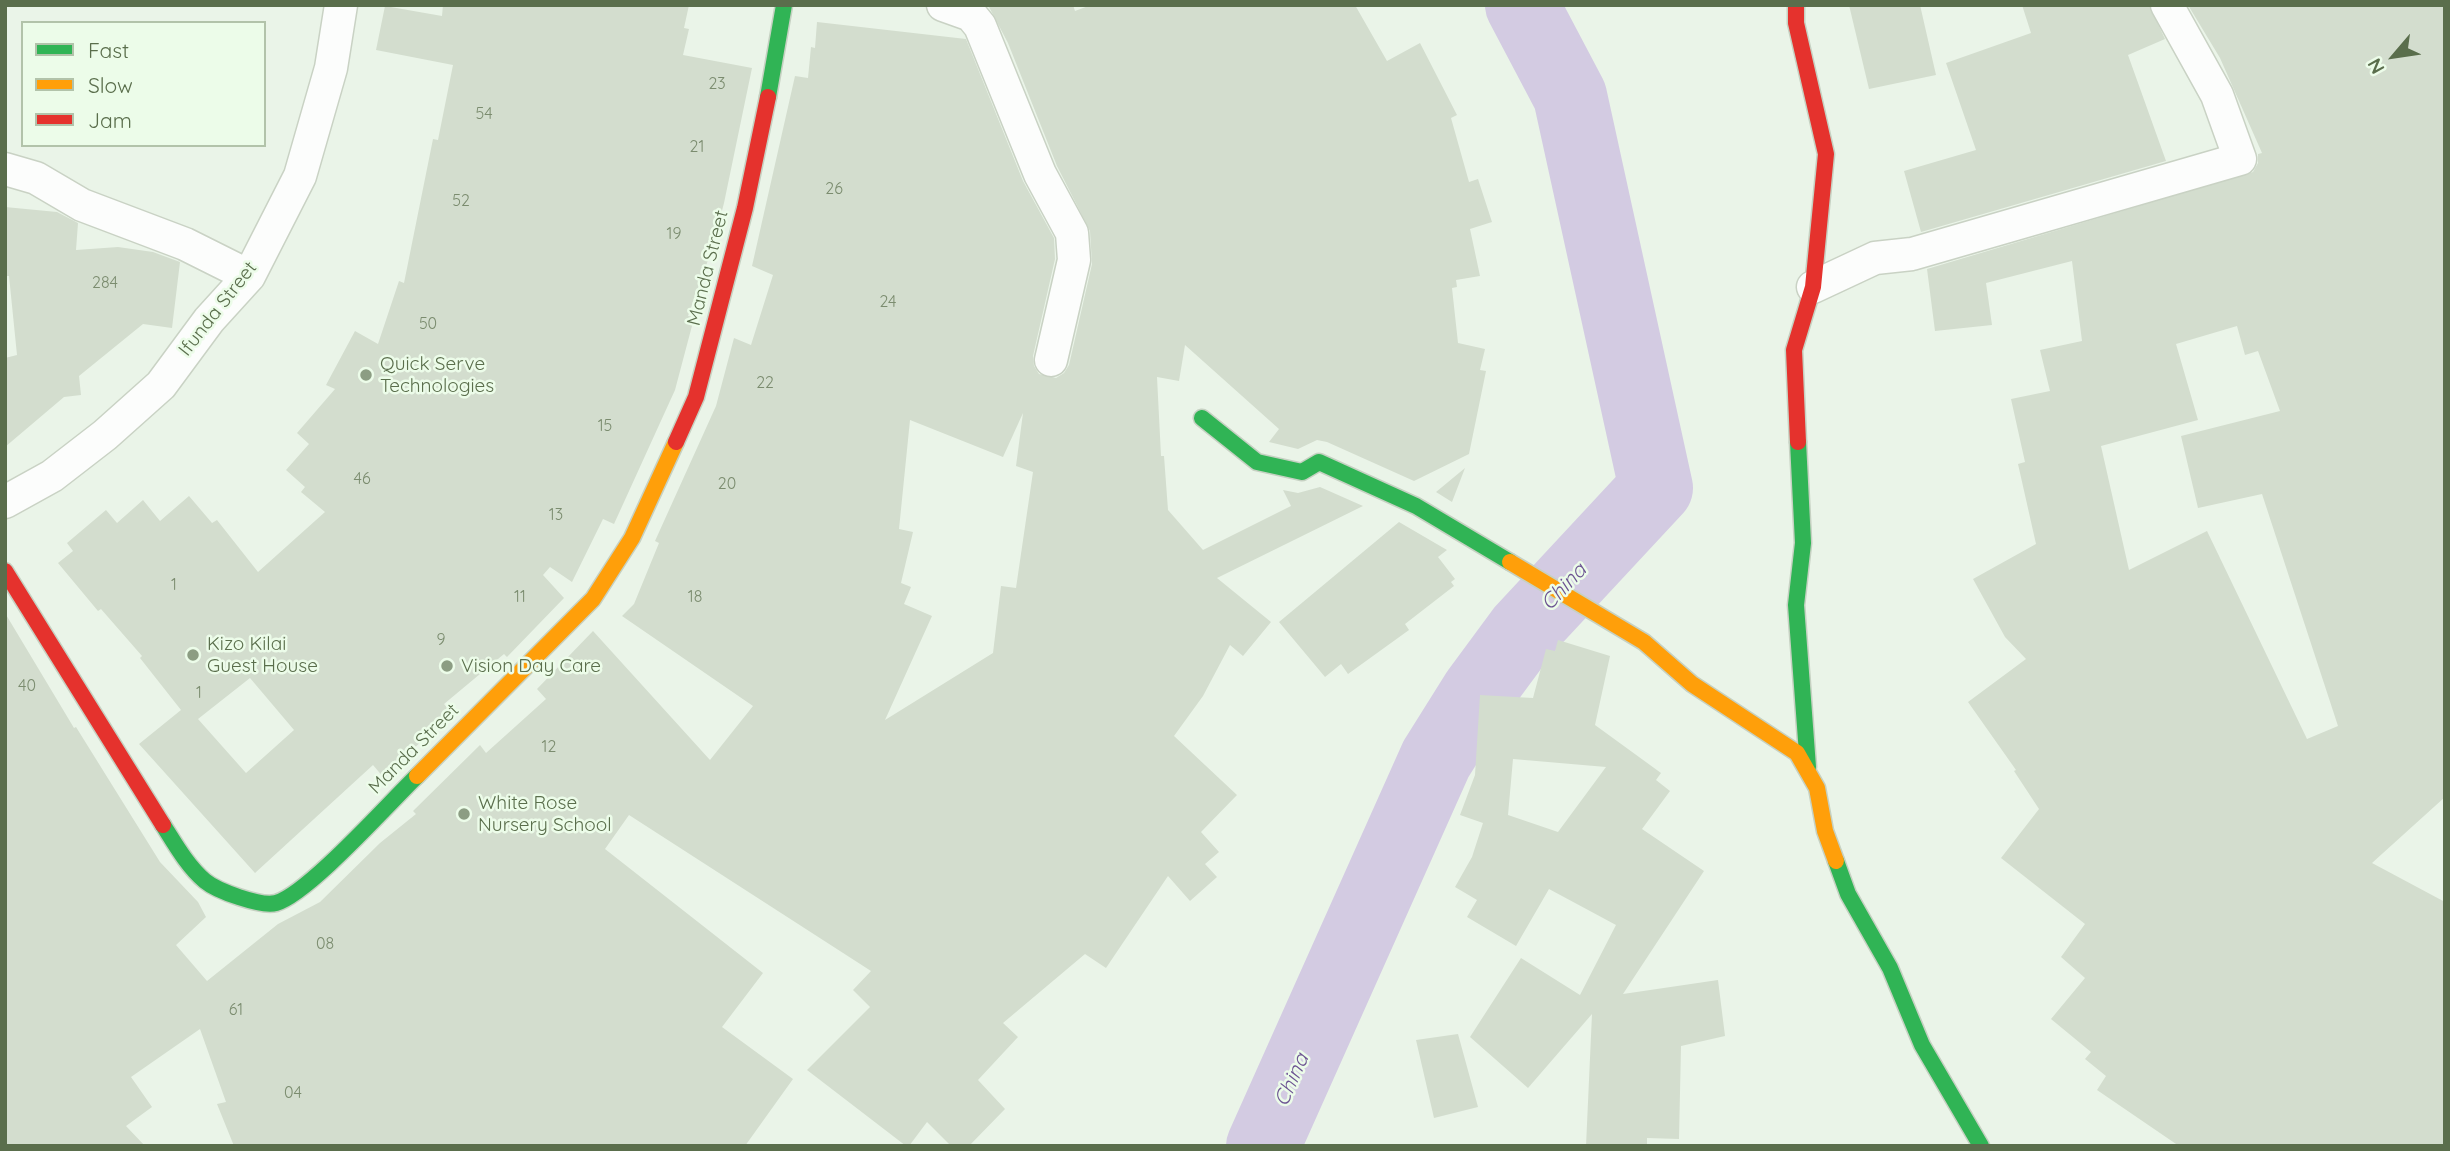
<!DOCTYPE html>
<style>
body{margin:0}
#map{position:relative;width:2450px;height:1151px;overflow:hidden;background:#eaf4e8;font-family:Quicksand,sans-serif}
canvas{display:block}
.frame{position:absolute;inset:0;border:7px solid #5a6e4c;pointer-events:none}
.legend{position:absolute;left:21px;top:21px;width:245px;height:126px;box-sizing:border-box;background:#ecfce9;border:2px solid #b2c3aa;margin:0;padding:9px 12px;list-style:none;font-size:21px;color:#5a6e4c}
.legend li{display:flex;align-items:center;gap:14px;height:35px}
.legend b{width:35px;border:2px solid #b2c3aa}
.north{position:absolute;left:2359px;top:21px;width:70px;height:70px;-webkit-text-stroke:5px #ecfce9;paint-order:stroke;rotate:241deg;font-size:19px;font-weight:700;line-height:28px;text-align:center;color:#5a6e4c}
.north::after{content:'';display:block;margin:auto;width:24px;height:32px;background:#5a6e4c;clip-path:polygon(50% 0,100% 100%,50% 72%,0 100%)}
</style>
<div id="map">
<canvas width="2450" height="1151"></canvas>
<div class="frame"></div>
<ul class="legend">
<li><b style="height:9px;background:#30b455"></b>Fast</li>
<li><b style="height:9px;background:#ff9f0a"></b>Slow</li>
<li><b style="height:9px;background:#e5322d"></b>Jam</li>
</ul>
<div class="north">N</div>
</div>
<script>
const ctx = document.querySelector('canvas').getContext('2d');
ctx.lineJoin = 'round';
function stroke(path, color, width, dash) { ctx.strokeStyle = color; ctx.lineWidth = width; ctx.lineCap = dash ? 'butt' : 'round'; ctx.setLineDash(dash || []); ctx.stroke(path); }
function paint(path, color) { ctx.fillStyle = color; ctx.fill(path, 'evenodd'); }
function label(font, color, halo, rows, align = 'center') {
  ctx.font = font + ' Quicksand,sans-serif'; ctx.lineWidth = 5; ctx.setLineDash([]); ctx.textBaseline = 'middle'; ctx.strokeStyle = halo; ctx.fillStyle = color; for (const [text, x, y, turn = 0] of rows) {
    ctx.save(); ctx.translate(x, y); ctx.rotate((+turn || 0) * Math.PI / 180); ctx.textAlign = isNaN(turn) ? turn : align; if (halo) ctx.strokeText(text, 0, 0); ctx.fillText(text, 0, 0); ctx.restore();
  }
}
const river = new Path2D(`
 M1263,1146L1436,759L1478,692L1523,631L1656,488L1570,96L1522,5`);
const building = new Path2D(`
 M443,5H689L684,28L689,29L683,55L752,68L724,203L712,249L688,316L693,317V322L675,390L614,524L603,519L572,582L550,567L543,575L564,598L507,657L504,654L444,704L451,712L384,778L373,765L255,873L139,744L181,710L140,658L142,656L101,609L98,611L58,563L73,551L67,543L106,510L117,523L143,500L160,521L189,496L212,523L217,520L258,572L325,512L301,492L305,487L286,470L309,444L297,433L335,389L326,385L355,331L378,344L399,281L404,283L433,139L438,140L453,65L376,50L385,6L442,16ZM250,678L294,730L246,773L198,719Z
 M988,5H1073L1075,11L1091,5H1355L1387,61L1420,43L1457,115L1451,118L1469,182L1478,179L1492,222L1470,229L1480,276L1456,280L1457,287L1452,288L1458,343L1485,349L1480,370L1486,371L1469,454L1414,481L1327,442L1317,440L1298,449L1269,442L1279,429L1185,345L1179,381L1157,377L1161,456H1164L1168,510L1203,550L1291,506L1283,490L1298,493L1320,487L1363,506L1217,578L1271,622L1243,656L1230,645L1203,696L1174,736L1237,795L1201,832L1219,852L1205,864L1217,877L1190,901L1168,876L1106,968L1085,954L1003,1023L1018,1037L978,1080L1005,1109L969,1146H951L927,1122L909,1146H906L807,1070L870,1007L853,990L871,971L629,815L605,849L763,973L722,1027L793,1079L745,1146H234L217,1104L226,1102L200,1029L131,1077L152,1107L126,1126L145,1146H5V613L74,728L76,727L160,862L198,902L206,917L176,945L207,981L278,924L320,902L380,843L416,814L413,811L480,745L486,753L546,699L537,689L593,631L710,760L753,706L622,616L634,604L659,543L655,541L716,406L734,338L751,345L773,275L752,266L795,76L808,78L811,47L815,48L817,22L966,39L1023,181L1054,238L1055,259L1033,356L1034,366L1039,374L1056,378L1064,373L1069,365L1092,264L1090,231L1057,166L1008,43ZM1023,413L1016,466L1033,472L1016,588L1001,586L993,653L885,720L932,616L904,604L911,587L901,583L913,532L899,529L910,420L1003,457Z
 M1849,5H1920L1936,75L1869,89Z
 M2022,5H2149L2165,39L2128,55L2166,161L1921,232L1904,171L1976,150L1946,63L2031,33Z
 M2188,5H2445V797L2372,863L2445,902V1146H2179L2097,1090L2106,1076L2085,1059L2091,1052L2051,1019L2085,978L2061,957L2085,924L2001,858L2039,809L2014,771L2016,770L1968,702L2026,659L2005,637L1973,579L2036,544L2018,464L2025,462L2011,399L2050,391L2040,350L2082,341L2072,261L1986,283L1992,325L1935,331L1927,269L2253,172L2258,163V154L2262,153L2220,58ZM2237,326L2245,355L2258,351L2280,411L2181,436L2198,508L2262,494L2338,726L2307,739L2207,531L2129,570L2101,446L2198,420L2176,344Z
 M5,207L57,212L78,223L76,250L118,247L153,252L180,262L172,328L143,324L79,376L81,395L64,397L5,447V358L17,355L9,276H5Z
 M1465,468L1452,502L1436,492Z
 M1399,522L1447,550L1438,557L1455,579L1451,582L1454,586L1405,624L1409,630L1348,674L1341,664L1325,677L1279,622Z
 M1558,640L1610,656L1595,725L1661,773L1656,780L1670,791L1642,829L1704,871L1623,994L1718,980L1725,1036L1681,1046L1679,1139L1647,1138V1146H1586L1592,1014L1528,1088L1470,1037L1521,958L1580,995L1616,925L1549,889L1516,946L1467,917L1477,900L1455,887L1472,857L1483,823L1460,815L1475,775L1480,695L1533,698L1546,649L1555,651ZM1513,759L1606,767L1558,832L1508,815Z
 M1458,1034L1478,1107L1434,1118L1416,1040Z`);
const street = new Path2D(`
 M943,5L971,15L980,26L1040,174L1072,233L1074,260L1051,360
 M5,169L36,178L82,205L185,244L249,276
 M1813,287L1875,258L1912,254L2240,159L2217,95L2167,5
 M5,502L52,476L105,435L161,385L209,320L249,276L300,176L331,68L341,5`);
const fast = new Path2D(`
 M768,97L784,5
 M1202,418L1257,462L1302,472L1319,462L1416,506L1510,562
 M1798,442L1803,543L1796,605L1808,767
 M163,825C175,844 188,867 205,881C217,891 261,907 276,903C308,894 389,803 417,776
 M1836,861L1848,894L1890,968L1922,1045L1981,1146`);
const slow = new Path2D(`
 M1510,562L1644,642L1692,684L1797,753L1817,788L1825,831L1836,861
 M417,776L593,599L632,538L676,442`);
const jam = new Path2D(`
 M1796,5V23L1826,154L1813,287L1794,350L1798,442
 M676,442L696,397L745,208L768,97
 M5,571L163,825`);
const markers = [
 [366,375,7,"#8c9d83"],
 [193,655,7,"#8c9d83"],
 [447,666,7,"#8c9d83"],
 [464,814,7,"#8c9d83"]
];
const numberNames = [
 ["23",717,84],
 ["54",484,114],
 ["21",697,147],
 ["26",834,189],
 ["52",461,201],
 ["19",674,234],
 ["284",105,283],
 ["24",888,302],
 ["50",428,324],
 ["22",765,383],
 ["15",605,426],
 ["46",362,479],
 ["20",727,484],
 ["13",556,515],
 ["1",174,585],
 ["11",520,597],
 ["18",695,597],
 ["9",441,640],
 ["40",27,686],
 ["1",199,693],
 ["12",549,747],
 ["08",325,944],
 ["61",236,1010],
 ["04",293,1093]
];
const streetNames = [
 ["Manda Street",708,268,-76],
 ["Ifunda Street",218,309,-52],
 ["Manda Street",414,749,-45]
];
const poiNames = [
 ["Quick Serve",380,364],
 ["Technologies",380,386],
 ["Kizo Kilai",207,644],
 ["Guest House",207,666],
 ["Vision Day Care",461,666],
 ["White Rose",478,803],
 ["Nursery School",478,825]
];
const waterNames = [
 ["China",1564,587,-47],
 ["China",1292,1080,-66]
];
stroke(river, '#d3cbe2', 74);
paint(building, '#d3ddce');
stroke(street, '#c9d2c4', 35);
stroke(fast, '#c6d1c2', 19);
stroke(slow, '#c6d1c2', 19);
stroke(jam, '#c6d1c2', 19);
stroke(street, '#fcfdfc', 32);
stroke(fast, '#30b455', 16);
stroke(slow, '#ff9f0a', 16);
stroke(jam, '#e5322d', 16);
for (const [x, y, r, color] of markers) { const dot = new Path2D(); dot.arc(x, y, r, 0, 2 * Math.PI); ctx.fillStyle = color; ctx.fill(dot); stroke(dot, '#ecfce9', 2.5); }
label('16px', '#7b8c6f', null, numberNames);
label('19px', '#5a6e4c', '#ecfce9', streetNames);
label('19px', '#5a6e4c', '#ecfce9', poiNames, 'left');
label('italic 21px', '#6c5392', '#ecfce9', waterNames);
</script>
